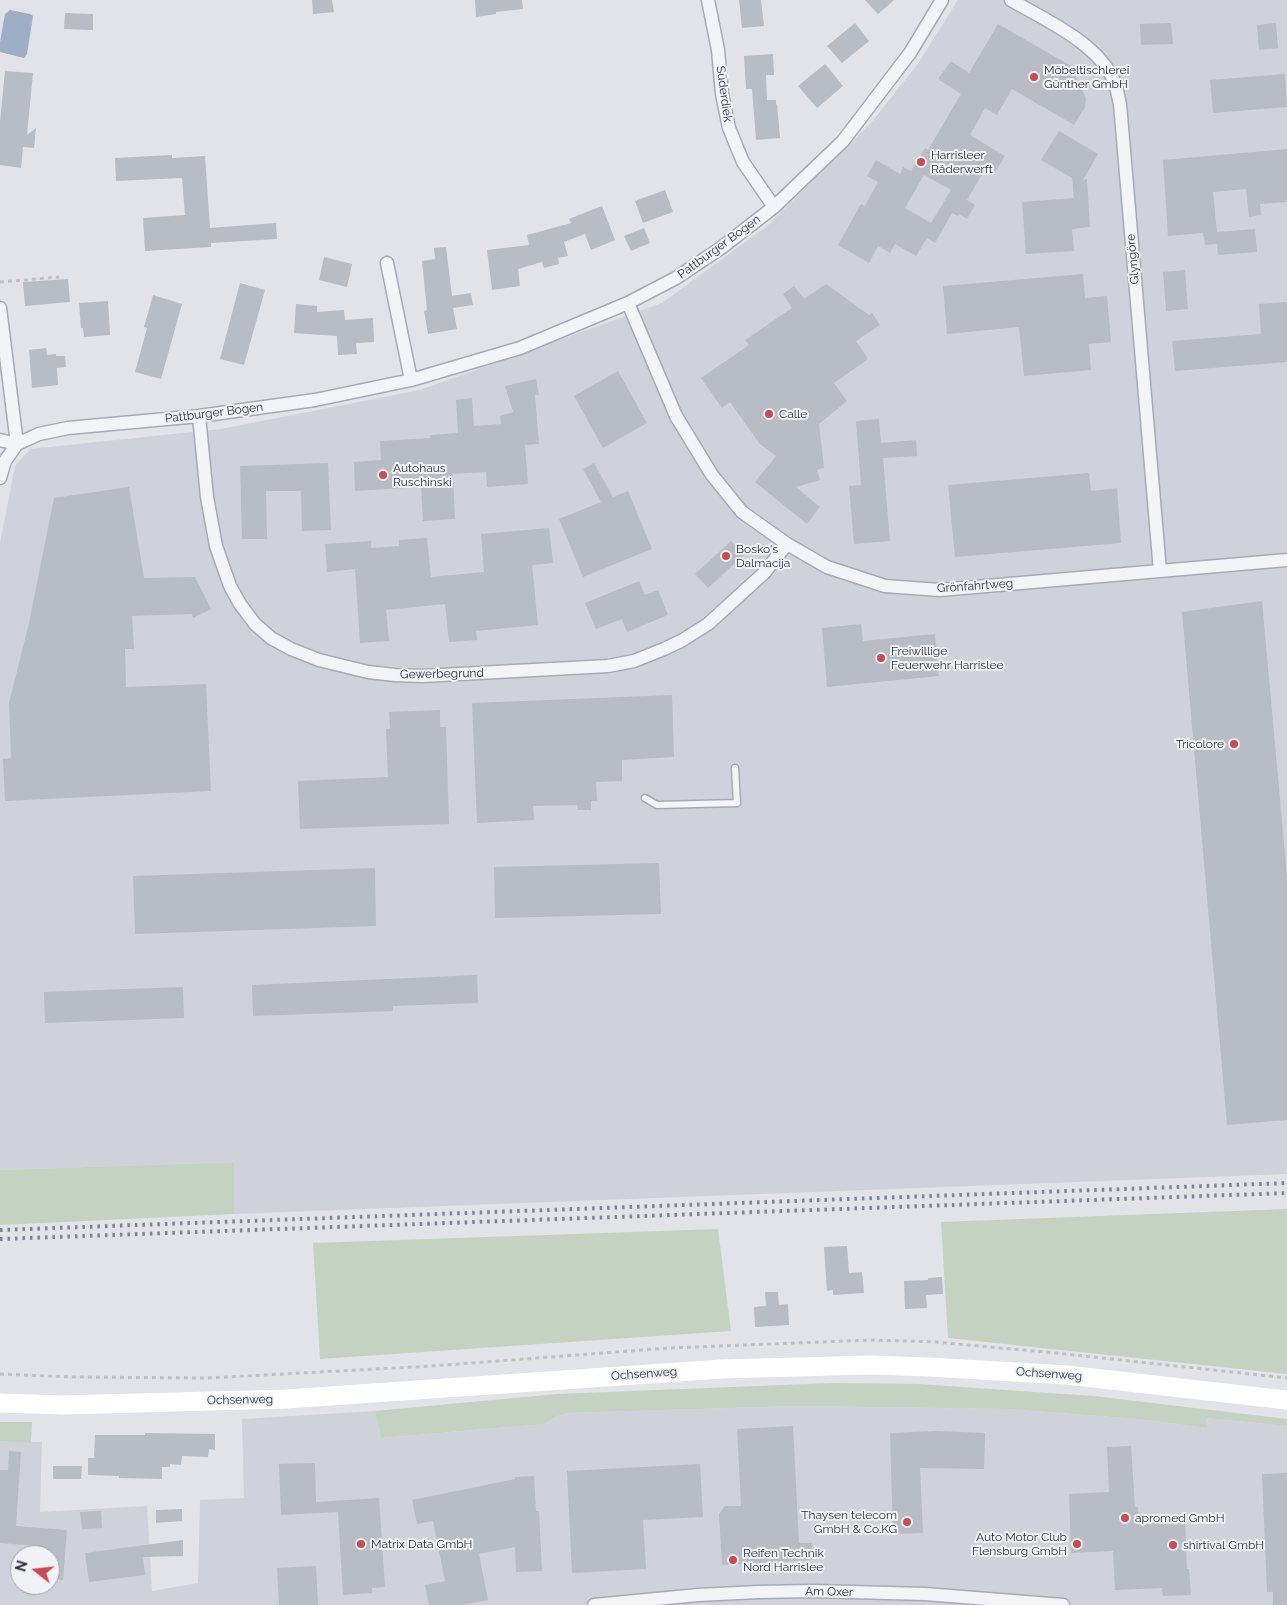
<!DOCTYPE html>
<meta charset="utf-8">
<style>
body{margin:0}
#map{position:relative;width:1287px;height:1605px;overflow:hidden;background:#e1e3e9;font-family:Raleway,sans-serif}
canvas{display:block}
.north{position:absolute;left:10px;top:1545px;width:50px;height:50px;box-sizing:border-box;background:#f0f2f6;border:1px solid #a1a4ad;border-radius:50%;rotate:286deg;font-size:14px;font-weight:700;line-height:20px;text-align:center;color:#2a303f}
.north::after{content:'';display:block;margin:auto;width:18px;height:22px;background:#c74c54;clip-path:polygon(50% 0,100% 100%,50% 72%,0 100%)}
</style>
<div id="map">
<canvas width="1287" height="1605"></canvas>
<div class="north">N</div>
</div>
<script>
const ctx = document.querySelector('canvas').getContext('2d');
ctx.lineJoin = 'round';
function paint(path, color) { ctx.fillStyle = color; ctx.fill(path, 'evenodd'); }
function stroke(path, color, width, dash) { ctx.strokeStyle = color; ctx.lineWidth = width; ctx.lineCap = dash ? 'butt' : 'round'; ctx.setLineDash(dash || []); ctx.stroke(path); }
function label(font, color, halo, rows, align = 'center') {
  ctx.font = font + ' Raleway,sans-serif'; ctx.lineWidth = 4; ctx.setLineDash([]); ctx.textBaseline = 'middle'; ctx.strokeStyle = halo; ctx.fillStyle = color; for (const [text, x, y, turn = 0] of rows) {
    ctx.save(); ctx.translate(x, y); ctx.rotate((+turn || 0) * Math.PI / 180); ctx.textAlign = isNaN(turn) ? turn : align; if (halo) ctx.strokeText(text, 0, 0); ctx.fillText(text, 0, 0); ctx.restore();
  }
}
const built = new Path2D(`
 M958,0H1287V1174L234,1214L233,1162L0,1170V543L15,466L30,449L221,429L420,390L662,303L767,226L870,124L917,65Z
 M796,1406L1007,1409L1138,1419L1207,1428L1206,1418L1287,1426V1605H0V1441L42,1442L40,1512L147,1506L152,1591L198,1583L200,1500L244,1498L242,1419L375,1411L381,1438L545,1424L555,1417L568,1413ZM20,1555H50V1585H20Z`);
const green = new Path2D(`
 M234,1162V1214L0,1225V1170Z
 M1287,1209V1374L948,1338L941,1222Z
 M718,1229L731,1331L320,1359L313,1243Z
 M832,1383L918,1384L1094,1396L1287,1419V1426L1206,1418L1207,1428L1138,1419L1007,1409L796,1406L568,1413L555,1417L545,1424L381,1438L375,1411L557,1394Z
 M0,1422H32L31,1443L0,1441Z`);
const water = new Path2D(`
 M10,10L30,14L33,16L27,54L24,58L0,52V42L5,14Z`);
const building = new Path2D(`
 M312,0H332L334,12L313,14Z
 M475,0H522L523,9L496,12V14L476,17Z
 M739,0H761L764,26L742,28Z
 M865,0H894L878,14Z
 M65,13L93,14V30L64,29Z
 M855,23L869,41L842,63L827,46Z
 M1171,23L1173,44L1141,45L1140,24Z
 M1276,23L1278,48L1259,50L1257,25Z
 M998,24L1071,66L1086,98L1085,107L1074,125L1012,89L997,115L985,108L970,135L1005,156L996,171L987,166L967,200L975,205L967,219L959,214L958,216L952,213L935,243L927,238L916,256L895,244L890,253L878,246L869,263L838,245L861,204L865,206L878,182L867,176L876,160L900,174L903,167L911,171L925,148L928,150L961,94L938,79L951,61L969,73ZM924,175L951,190L931,223L905,208Z
 M773,54L774,75H766L767,100H776V105L777,104L780,138L756,140L752,89H746L744,56Z
 M825,64L843,86L817,108L798,86Z
 M5,71L33,73L27,135L36,128L34,148L23,147L21,168L0,165V121Z
 M1285,74L1287,107L1213,113L1210,80Z
 M1059,131L1098,154L1083,180L1087,179L1090,227L1072,229L1074,251L1026,254L1022,202L1074,198L1072,178L1041,160Z
 M1287,149V202L1260,204L1261,215L1249,217L1246,189L1213,192L1217,232L1255,229L1257,252L1218,255L1217,244L1205,245L1203,233L1168,236L1163,160Z
 M172,155V158L205,156L210,228L276,223L277,239L211,243V247L145,251L143,218L185,215L182,178L116,181L115,158Z
 M665,190L673,212L643,223L635,201Z
 M602,206L615,240L591,250L585,234L564,242L568,256L558,258L559,264L544,268L542,262L518,269L520,286L492,290L487,250L529,245L527,235L571,223L569,219Z
 M644,228L650,243L631,251L624,236Z
 M446,247L452,296L471,293L473,305L453,308L457,329L428,334L424,311L427,310L422,261L435,259L434,248Z
 M324,257L352,264L347,287L319,280Z
 M1185,270L1188,309L1166,311L1163,272Z
 M1083,274L1085,298L1107,296L1111,342L1089,344L1091,370L1024,376L1019,327L947,334L943,286Z
 M68,279L70,302L25,306L23,282Z
 M240,283L265,290L244,365L220,359Z
 M826,284L869,315L872,313L880,325L856,341L868,359L834,383L847,401L819,424L824,468L817,470L820,480L796,487L820,507L807,524L755,482L776,456L759,443L730,402L722,408L701,378L749,345L745,340L792,308L783,294L794,286L804,299Z
 M153,295L182,304L161,379L135,372L147,328L144,327Z
 M108,301L110,335L84,337L83,328H81L79,303Z
 M1287,302V362L1175,371L1172,341L1261,334L1259,304Z
 M296,304L317,306V312L344,310L345,320L373,318L374,342L356,343L357,354L338,355L337,336L294,333Z
 M46,348L47,355L56,354V356H65L66,367L57,368L58,385L32,388L29,350Z
 M618,371L647,423L603,448L574,396Z
 M536,379L539,395H535L539,444L525,445L528,484L487,487L486,472L453,474L455,519L423,521L421,487L355,491L354,462L381,460L380,441L430,438V435L458,433L456,400L472,398L474,426L501,424L500,416L513,412L505,386Z
 M879,419L881,443L916,440L917,456L883,458L890,541L854,544L849,486L861,485L856,421Z
 M328,463L331,530L302,531L301,491H266L267,539H242L240,466Z
 M594,463L613,497L628,491L652,549L583,577L559,519L601,502L583,469Z
 M1089,473L1091,491L1117,488L1121,543L955,557L948,485Z
 M129,487L144,578L195,577L211,609L193,618L192,614L132,616L134,649H125L126,687L206,684L211,791L5,801L3,759L11,758L9,703L29,623L54,498Z
 M549,528L553,563L532,565L538,625L476,631L477,640L449,642L445,604L386,610L389,641L360,643L355,569L327,572L325,544L371,541V548L399,546V540L427,538L431,577L484,572L481,534Z
 M731,541L744,555L708,588L695,574Z
 M639,581L645,595L658,590L668,615L627,632L622,619L596,629L585,603Z
 M1262,601L1287,876V1120L1227,1125L1182,612Z
 M861,624L863,641L935,634L939,676L827,687L822,628Z
 M672,695L674,757L622,760V781L596,782L597,801H591V810H578L577,805L533,806L534,820L477,823L472,703Z
 M440,710V727H446L449,824L300,829L298,781L388,777L386,729H390L389,712Z
 M659,863L661,914L495,918L494,867Z
 M375,868L376,926L135,934L133,876Z
 M477,975L478,1003L393,1006V1011L253,1016L252,985Z
 M183,987L184,1018L45,1023L44,992Z
 M847,1246L849,1273L862,1272L864,1293L833,1295V1290L827,1291L824,1247Z
 M942,1277L943,1294L926,1295L927,1308L905,1309L904,1281L928,1280V1278Z
 M765,1292H778L779,1305L788,1304L789,1325L755,1327L754,1307L766,1306Z
 M793,1426L799,1543H812L813,1560L722,1565L719,1514L725,1506H741L737,1429Z
 M936,1431L985,1433L984,1469L920,1468L923,1533L893,1534L890,1433Z
 M145,1433L215,1434V1450L209,1449L208,1457L182,1456L181,1465L170,1464V1467H162V1479L119,1478V1476L88,1475V1458H94L95,1435H145Z
 M1131,1446L1135,1507H1138L1139,1522L1185,1519L1187,1569H1189L1191,1595L1163,1596L1162,1588L1115,1590L1113,1551L1071,1553L1069,1494L1109,1492L1107,1447Z
 M9,1451L21,1452L16,1526L67,1530L63,1580L50,1579V1555H35L36,1546L0,1543V1470H8Z
 M315,1463L316,1502L379,1498L385,1587L372,1588V1593L343,1595L338,1512L281,1515L279,1464Z
 M700,1464L703,1517L643,1520L646,1569L572,1573L567,1471Z
 M53,1466H82L81,1479H53Z
 M1287,1473V1605H1273V1592H1267L1262,1474Z
 M534,1476L536,1511H539L542,1571L516,1572L515,1547L479,1554L488,1600L462,1605H429L425,1585L445,1581L433,1521L417,1524L412,1500L515,1479V1477Z
 M182,1509V1521L156,1523V1510Z
 M101,1511L102,1528L82,1529L80,1512Z
 M183,1540V1556L143,1557L145,1575L89,1582L85,1553Z
 M316,1566L318,1605H279L277,1568Z`);
const path = new Path2D(`
 M0,282L59,277
 M0,1374L73,1377L208,1378L432,1366L669,1348L871,1340L935,1342L1056,1353L1287,1378`);
const service = new Path2D(`
 M645,798L657,805L737,803L735,768`);
const minor = new Path2D(`
 M708,0L718,50L722,94L729,128L743,162L774,207
 M1011,0C1045,20 1098,43 1114,81C1117,88 1118,97 1120,104L1160,571
 M387,263L411,380
 M628,303L676,416L712,475L742,512L787,544L827,567L885,586L940,590L1287,560
 M0,308L17,444L5,461L0,478
 M199,416L207,497L216,546L230,586L240,604L255,624L271,638L291,649L319,660L368,672L395,675L422,676L608,666L634,661L664,649L681,641L708,624L764,573L787,544
 M0,440L17,444
 M17,444L39,434L68,428L199,416L315,400L411,380L520,348L628,303L676,278L721,248L774,207L843,141L910,53L942,0
 M594,1605L698,1595L758,1592L814,1591L925,1594L1063,1605`);
const secondary = new Path2D(`
 M0,1403L63,1405L286,1399L722,1369L870,1365L929,1367L1067,1375L1287,1400`);
const rail = new Path2D(`
 M0,1230L1287,1183
 M0,1239L1287,1193`);
const markers = [
 [1034,77,5,"#c74c54"],
 [921,162,5,"#c74c54"],
 [769,414,5,"#c74c54"],
 [383,475,5,"#c74c54"],
 [726,556,5,"#c74c54"],
 [881,658,5,"#c74c54"],
 [1234,744,5,"#c74c54"],
 [1125,1518,5,"#c74c54"],
 [907,1522,5,"#c74c54"],
 [361,1544,5,"#c74c54"],
 [1077,1544,5,"#c74c54"],
 [1173,1545,5,"#c74c54"],
 [733,1560,5,"#c74c54"]
];
const poiNames = [
 ["Möbeltischlerei",1044,70],
 ["Günther GmbH",1044,84],
 ["Harrisleer",931,155],
 ["Räderwerft",931,169],
 ["Calle",779,414],
 ["Autohaus",393,468],
 ["Ruschinski",393,482],
 ["Bosko's",736,549],
 ["Dalmacija",736,563],
 ["Freiwillige",891,651],
 ["Feuerwehr Harrislee",891,665],
 ["Tricolore",1224,744,"right"],
 ["Thaysen telecom",897,1515,"right"],
 ["GmbH & Co.KG",897,1529,"right"],
 ["apromed GmbH",1135,1518],
 ["Auto Motor Club",1067,1537,"right"],
 ["Flensburg GmbH",1067,1551,"right"],
 ["Matrix Data GmbH",371,1544],
 ["shirtival GmbH",1183,1545],
 ["Reifen Technik",743,1553],
 ["Nord Harrislee",743,1567]
];
const streetNames = [
 ["Süderdiek",724,94,82],
 ["Pattburger Bogen",719,247,-36],
 ["Glyngöre",1133,259,-95],
 ["Pattburger Bogen",214,413,-7],
 ["Grönfahrtweg",975,586,-4],
 ["Gewerbegrund",442,674,-1],
 ["Ochsenweg",644,1374,-4],
 ["Ochsenweg",1049,1374,4],
 ["Ochsenweg",240,1400,-1],
 ["Am Oxer",829,1592,1]
];
paint(built, '#cfd2db');
paint(green, '#c5d2c2');
paint(water, '#9eaec7');
paint(building, '#b8bcc5');
stroke(service, '#a6aab3', 9);
stroke(minor, '#a6aab3', 15);
stroke(path, '#bfc1c7', 3, [4, 4]);
stroke(service, '#f3f4f7', 6);
stroke(minor, '#f3f4f7', 12);
stroke(secondary, '#fff', 19);
stroke(rail, '#7b8291', 4, [2.5, 5]);
for (const [x, y, r, color] of markers) { const dot = new Path2D(); dot.arc(x, y, r, 0, 2 * Math.PI); ctx.fillStyle = color; ctx.fill(dot); stroke(dot, '#f0f2f6', 2); }
label('12px', '#2a303f', '#f0f2f6', poiNames, 'left');
label('12px', '#2a303f', '#f0f2f6', streetNames);
</script>
